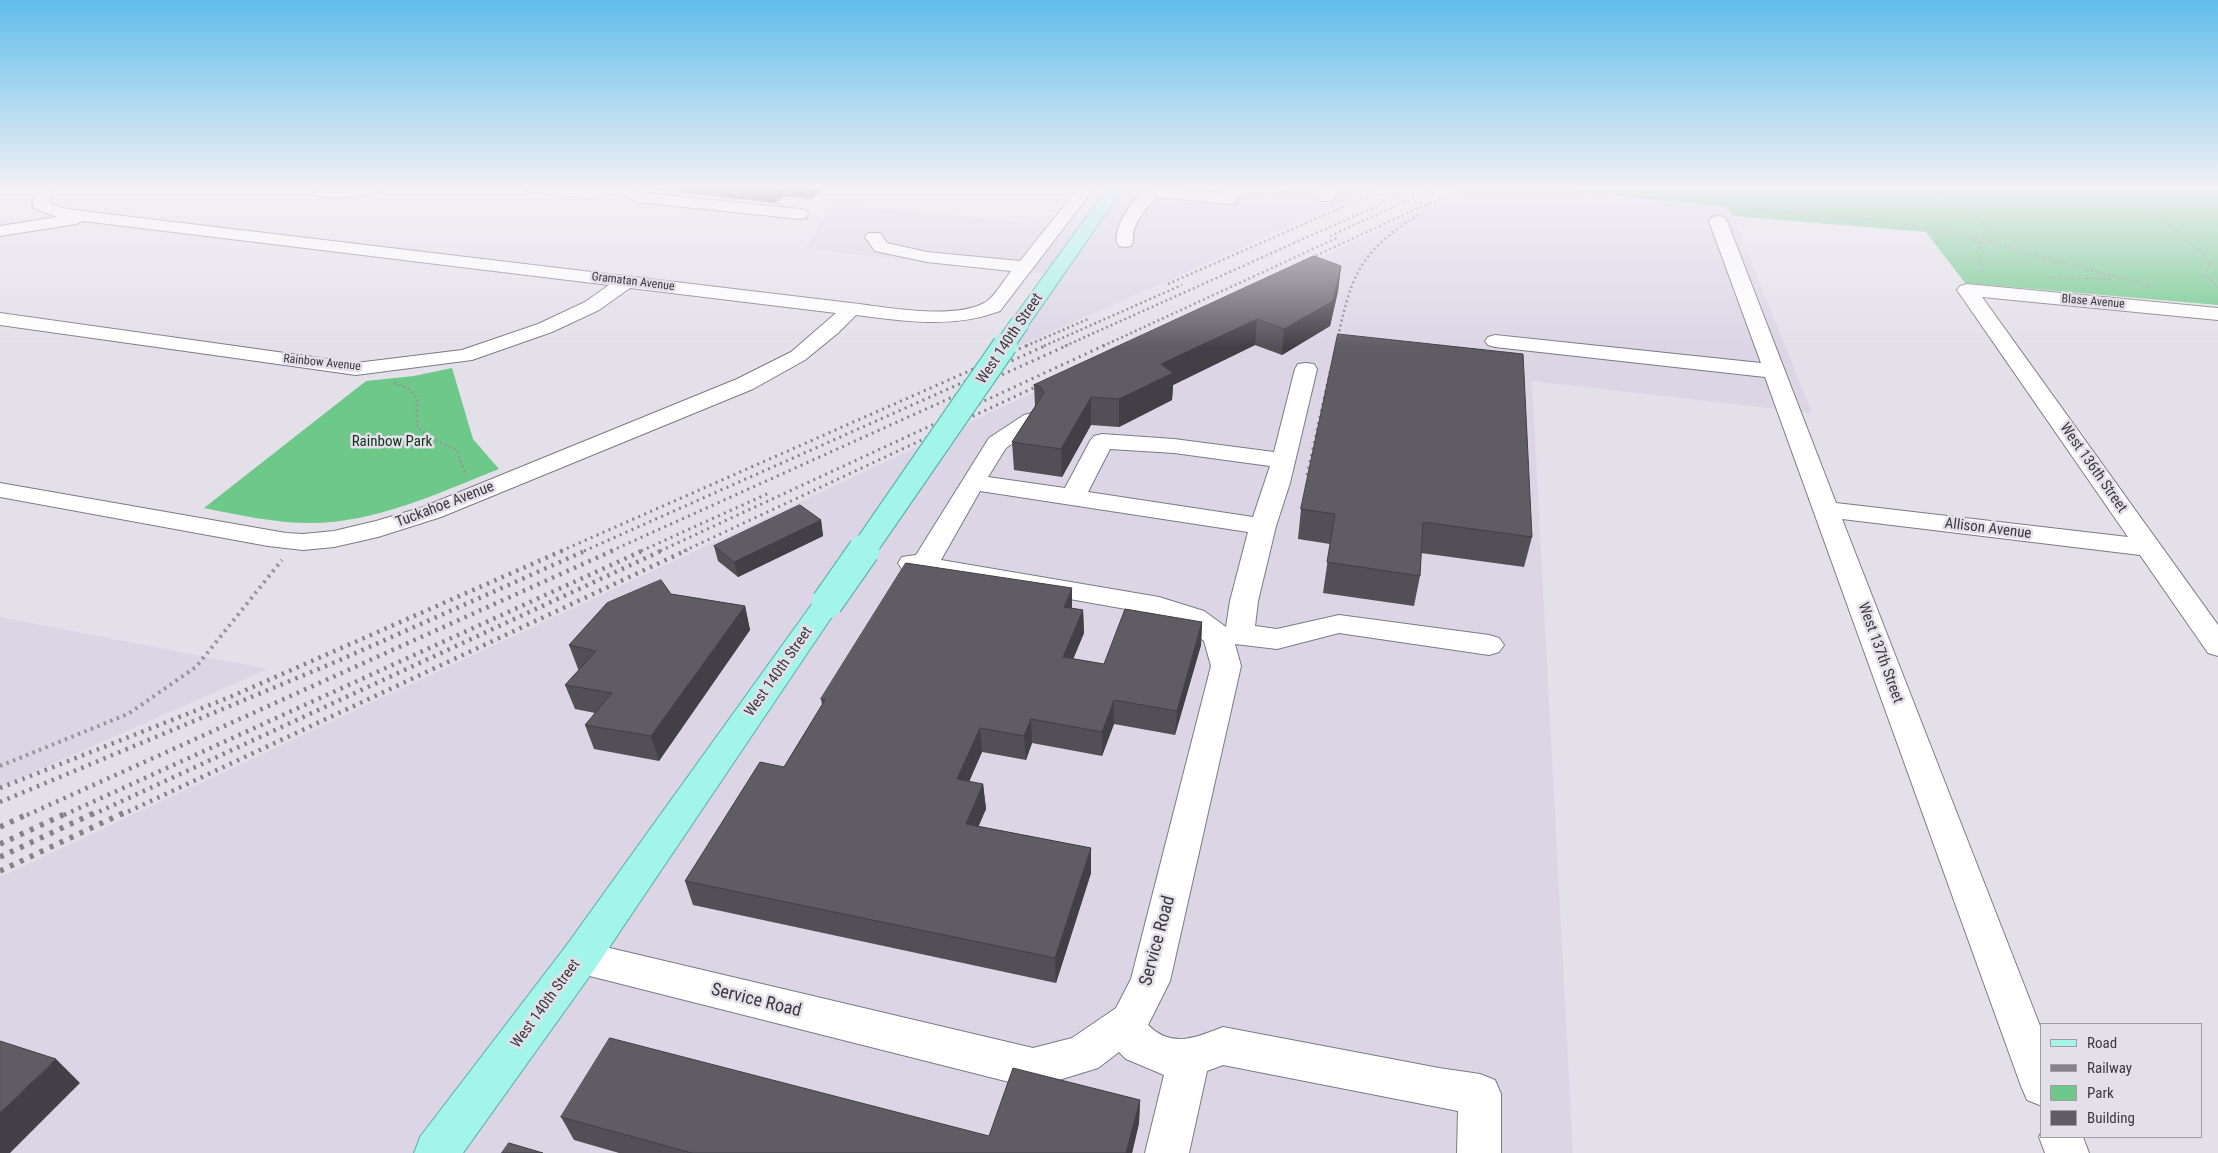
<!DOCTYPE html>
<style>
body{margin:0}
#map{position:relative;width:2218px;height:1153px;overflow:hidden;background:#e4e0ea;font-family:"Roboto Condensed",sans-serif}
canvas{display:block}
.legend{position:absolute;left:2040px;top:1023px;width:162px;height:115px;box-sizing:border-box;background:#e4e0ea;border:1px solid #a09da5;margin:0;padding:6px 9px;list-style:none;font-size:15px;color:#3a393d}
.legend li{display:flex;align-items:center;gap:10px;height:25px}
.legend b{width:25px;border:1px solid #a09da5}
</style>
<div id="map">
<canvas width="2218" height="1153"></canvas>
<ul class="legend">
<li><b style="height:6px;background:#a3f5ea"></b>Road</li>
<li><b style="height:6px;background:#858389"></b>Railway</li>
<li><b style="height:14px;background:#6ec88a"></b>Park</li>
<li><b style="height:14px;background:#5f5c64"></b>Building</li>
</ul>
</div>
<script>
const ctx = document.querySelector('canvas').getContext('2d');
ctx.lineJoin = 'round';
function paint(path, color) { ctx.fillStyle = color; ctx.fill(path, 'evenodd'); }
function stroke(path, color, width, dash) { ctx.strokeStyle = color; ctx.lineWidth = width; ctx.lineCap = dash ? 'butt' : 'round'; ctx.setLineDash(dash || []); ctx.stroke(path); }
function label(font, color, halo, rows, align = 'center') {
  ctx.font = font + ' "Roboto Condensed",sans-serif'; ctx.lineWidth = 5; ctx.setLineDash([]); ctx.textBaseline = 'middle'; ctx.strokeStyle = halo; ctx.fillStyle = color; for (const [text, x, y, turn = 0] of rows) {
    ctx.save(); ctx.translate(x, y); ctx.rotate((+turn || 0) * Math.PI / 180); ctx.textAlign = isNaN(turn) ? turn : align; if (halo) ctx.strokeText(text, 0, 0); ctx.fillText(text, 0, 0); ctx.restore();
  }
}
const built = new Path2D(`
 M1122,187H1380L986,361L1044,274L805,249L832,204L1092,229Z
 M1471,187H1535L1727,207L1733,216L1812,413L1532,381L1573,1153H0V877Z
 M0,617L268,669L0,787Z`);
const green = new Path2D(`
 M1535,187H2218V305L1965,283L1926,232L1733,216L1727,207Z
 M452,368L473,439L499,469C438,493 376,523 310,523C274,523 239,515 204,508L366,381L414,376Z`);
const pathFar2 = new Path2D(`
 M1699,187L1708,205
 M1925,187C1949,197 1975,205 1986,231L1983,237
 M2125,187L2202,253L2210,265L2205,275L2218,287
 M1734,208L1895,222L1971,237
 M1978,236L1990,240L1991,243L1978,242L1971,238Z
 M1982,243L1978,253L1983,272
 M1991,243L2154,287
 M2050,277L2113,279`);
const pathFar1 = new Path2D(`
 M394,383L409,389L417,398V427L430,437L457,450L466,476`);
const path = new Path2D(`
 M0,766L128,714L196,667L282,560`);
const minor = new Path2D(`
 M39,187H55L49,202L62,208L90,212L851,303C886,307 953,320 984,303C993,299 1005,279 1011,271L927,262L875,251L865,237L868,233H880L887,243L927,252L1020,261L1079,187H1095L1000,311C952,329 905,321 856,315L838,333L805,360L753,389L441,517L378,537L334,547L303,550L268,546L0,497V483L286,533L303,534L334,531L376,521L423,507L737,379L791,352L836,313L630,288L599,310L552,332L472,360L356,375L0,325V313L356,363L462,350L538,324L585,302L609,285L83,221L76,224L0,236V226L57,217L34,208L32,204Z
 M311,187H387L385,190C362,196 338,201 315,195Z
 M523,187H632L642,193L800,209L806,210L808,214L806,218L800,219L637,202L619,193L588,198L531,192L525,190Z
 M1156,187H1179V189L1224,193L1218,191L1217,187H1285L1283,190L1277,192L1240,195L1236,203L1230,204L1158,197C1150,202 1136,221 1134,230C1132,236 1135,240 1131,246L1125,247L1119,246C1110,233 1129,206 1138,196C1143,191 1150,188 1156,187Z
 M1322,187H1338L1332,201H1320L1318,198Z
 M1718,216L1724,217L1727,221L1836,503L2128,537L1957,290L1960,286L1967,284L2218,308V320L1982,297L2218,625V656L2208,653L2140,555L1842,519L2042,1031V1106L2027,1100L2021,1086L1765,377L1495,347L1488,345L1485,341L1488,337L1495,335L1761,363L1709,221L1712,217Z
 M1306,363L1314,364L1317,369L1290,483L1276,526L1258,601L1255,626L1277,629L1339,615L1489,635L1499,638L1504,645L1499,652L1489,655L1339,633L1277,649L1235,644L1241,666L1170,981L1148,1025C1172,1049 1197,1037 1223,1027L1439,1068L1480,1074L1495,1080L1501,1094V1153H1457L1458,1111L1223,1065L1207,1071L1189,1153H1145L1164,1075L1126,1059L1119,1052L1098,1068L1033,1088L566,970L561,958L566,946L580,941L1033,1048L1072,1038L1116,1008L1131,979L1211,666L1204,641L1184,625L1154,614L912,571L902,569L898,563L902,557L916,555L989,438L1024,415L1032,413L1040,415L1043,420L1040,425L1006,448L988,477L1065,488L1090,441L1094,436L1102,434L1174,439L1274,452L1295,369L1298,364ZM1110,449L1174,453L1270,466L1253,517L1088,492ZM980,491L1248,532L1230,601L1226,627L1204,611L1159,597L941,560Z
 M2042,1131V1137H2083L2089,1153H2045L2039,1137Z`);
const major = new Path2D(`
 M1108,187H1124L1027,327L1020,329L1013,327L1010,323Z
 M827,594L837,597L841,603L594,970L463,1153H414L420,1137L566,946L817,597Z`);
const railFar3 = new Path2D(`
 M1330,236L1437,187
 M1302,262L1464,187
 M1168,284L1388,187
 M1026,346L1088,319
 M1044,346L1182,285
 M1065,346L1419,187
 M1103,346L1339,237
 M1336,346C1351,278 1356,254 1418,215`);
const railFar2 = new Path2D(`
 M1307,475L1331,368
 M561,551L1028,345
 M584,551L1047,345
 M611,551L1068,345
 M641,551L769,493
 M660,551L1105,345
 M684,551L1046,382`);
const railFar1 = new Path2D(`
 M0,788L230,697L564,550
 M0,802L340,660L587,550
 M27,815L614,550
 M64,815L644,550
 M92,815L663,550
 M121,815L687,550`);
const rail = new Path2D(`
 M0,827L30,813
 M0,844L67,813
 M0,857L94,813
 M0,871L123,813`);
const majorBridgeFar2 = new Path2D(`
 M1004,346L1020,323`);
const majorBridgeFar1 = new Path2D(`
 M863,551L1005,345`);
const majorBridge = new Path2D(`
 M827,603L864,550`);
const wall = new Path2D(`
 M651,187H826L811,199L784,196L775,203L652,189Z
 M1341,266L1338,291L1330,326L1282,355L1255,345L1173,385L1172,400L1119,427L1091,425L1062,477L1014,470L1012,442L1035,406L1034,385Z
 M1338,334L1532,537L1524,567L1421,553L1420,576L1414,606L1323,593L1330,544L1298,539L1301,509Z
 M821,520L823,536L738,577L718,561L714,546Z
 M671,594L745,606L750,630L659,761L594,749L585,725L595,713L575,709L565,685L579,670L578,669L569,645Z
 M1072,608L1083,610L1084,633L1073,659L1104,664L1202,622L1201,645L1175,735L1114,724L1102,756L1032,743L1026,760L982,752L969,782L983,784L986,809L978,826L1091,848V873L1056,983L693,905L685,881L784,767L822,705L821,699Z
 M1140,1100L1139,1123L1132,1153H619L574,1140L561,1117L989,1136Z`);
const shadedWall = new Path2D(`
 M773,187H783L784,196L775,203Z
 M809,187H826L811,199Z
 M1341,266L1338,291L1330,326L1282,355L1284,329Z
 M1257,319L1255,345L1173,385L1172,400L1119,427V399L1161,364Z
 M1091,397V425L1062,477L1061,449Z
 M821,520L823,536L738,577L734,562Z
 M1072,588V612L1064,607Z
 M745,606L750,630L659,761L651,736Z
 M1083,610L1084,633L1064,681L1063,657Z
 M1202,622L1201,645L1175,735L1177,711Z
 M1114,700V724L1102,756V732Z
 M1031,719L1032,743L1026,760L1024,736Z
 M980,728L982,752L959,804L957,779Z
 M983,784L986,809L969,849L966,824Z
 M1091,848V873L1056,983L1055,958Z
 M56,1059L80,1083L10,1153H0V1113Z
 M1140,1100L1139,1123L1132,1153H1126Z`);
const building = new Path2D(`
 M1314,256L1341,266L1333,301L1284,329L1257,319L1161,364L1173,373L1119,399L1091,397L1061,449L1012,442L1044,393L1041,387L1034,385Z
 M1338,334L1523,354L1532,537L1423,522L1420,576L1327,562L1335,514L1301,509Z
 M800,505L821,520L734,562L714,546Z
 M906,563L1072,588L1064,607L1083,610L1063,657L1104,664L1125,609L1202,622L1177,711L1114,700L1102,732L1031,719L1024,736L980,728L957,779L983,784L966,824L1091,848L1055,958L685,881L760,762L784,767L825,700L821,699Z
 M661,580L671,594L745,606L651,736L585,725L612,693L565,685L596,651L569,645L607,603Z
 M610,1038L989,1136L1013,1068L1140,1100L1126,1153H692L561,1117Z
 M0,1041L56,1059L0,1113Z
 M509,1143L543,1153H502Z`);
const farStreetnames = [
 ["Gramatan Avenue",633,282,7],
 ["Blase Avenue",2093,302,5],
 ["Rainbow Avenue",322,363,6]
];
const streetNames = [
 ["West 140th Street",1010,339,-56],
 ["West 136th Street",2093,468,55],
 ["Tuckahoe Avenue",445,505,-21],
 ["Allison Avenue",1988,529,7],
 ["West 137th Street",1880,653,70],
 ["West 140th Street",779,672,-55],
 ["West 140th Street",546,1004,-54]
];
const parkNames = [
 ["Rainbow Park",392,442]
];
const nearStreetnames = [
 ["Service Road",1158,941,-75],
 ["Service Road",756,1001,14]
];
paint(built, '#dbd5e6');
paint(green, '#6ec88a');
stroke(minor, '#7d7a83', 2);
stroke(major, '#57afa4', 2);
stroke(pathFar2, '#97949b', 2, [2, 2.5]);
stroke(pathFar1, '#97949b', 2.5, [2, 3]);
stroke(path, '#97949b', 4, [2.5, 4.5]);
paint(minor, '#fff');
paint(major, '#a3f5ea');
stroke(railFar3, '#858389', 2.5, [2, 3]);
stroke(railFar2, '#858389', 3, [2, 4.5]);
stroke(railFar1, '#858389', 4.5, [2.5, 5.5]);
stroke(rail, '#858389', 5.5, [4, 7]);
stroke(majorBridgeFar2, '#57afa4', 20, []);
stroke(majorBridgeFar1, '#57afa4', 26, []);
stroke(majorBridge, '#57afa4', 33, []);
stroke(majorBridgeFar2, '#a3f5ea', 18);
stroke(majorBridgeFar1, '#a3f5ea', 24);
stroke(majorBridge, '#a3f5ea', 31);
paint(wall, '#524f56');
paint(shadedWall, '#424046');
paint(building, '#5f5c64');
stroke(building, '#424046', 1);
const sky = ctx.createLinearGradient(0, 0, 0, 348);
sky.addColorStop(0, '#60bdea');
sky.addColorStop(0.54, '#f3f1f6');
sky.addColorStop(1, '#f3f1f600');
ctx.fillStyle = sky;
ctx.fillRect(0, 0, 2218, 348);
label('12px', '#3a393d', '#e4e0ea', farStreetnames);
label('15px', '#3a393d', '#e4e0ea', streetNames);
label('15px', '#0c341b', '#e4e0ea', parkNames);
label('18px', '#3a393d', '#e4e0ea', nearStreetnames);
</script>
